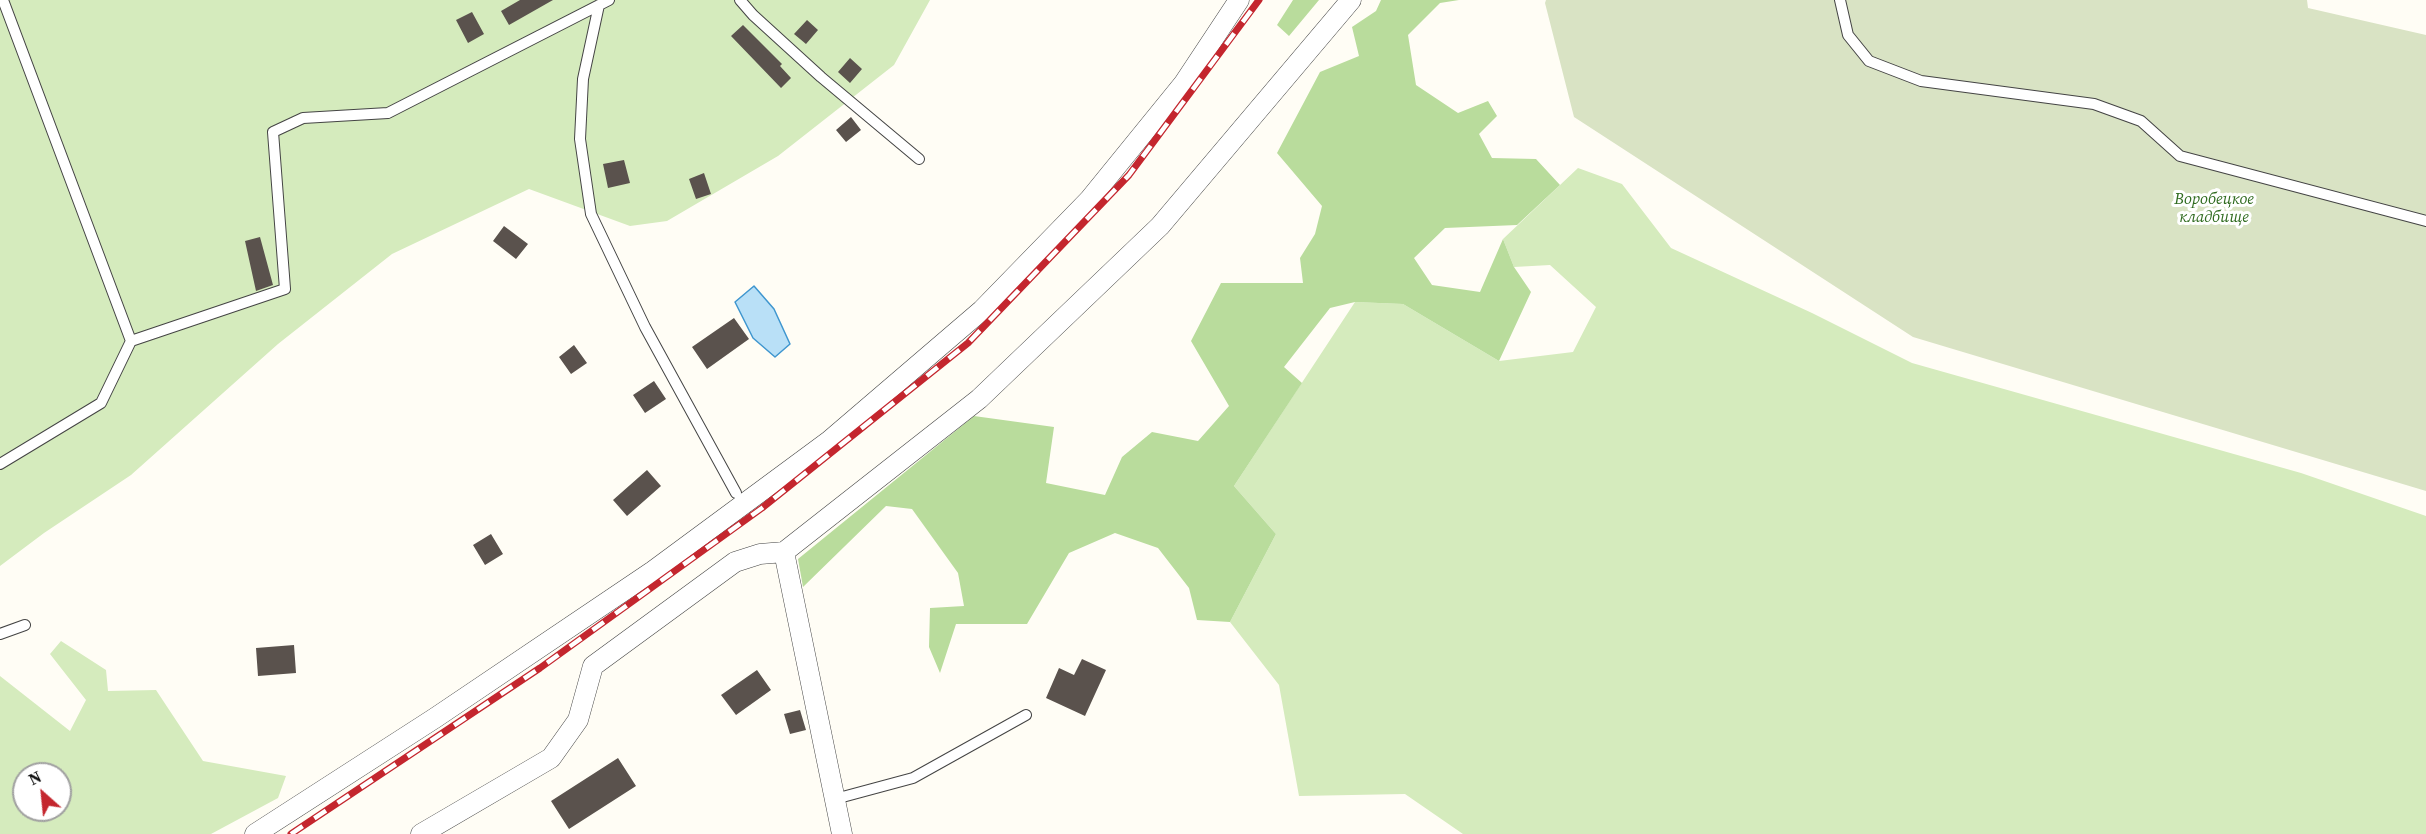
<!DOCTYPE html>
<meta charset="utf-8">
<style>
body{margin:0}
#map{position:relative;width:2426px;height:834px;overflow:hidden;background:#fffdf5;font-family:"Source Serif 4",serif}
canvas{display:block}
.north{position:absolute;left:12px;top:762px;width:60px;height:60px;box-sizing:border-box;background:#fff;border:2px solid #a0a0a0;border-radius:50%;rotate:333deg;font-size:16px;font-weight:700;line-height:24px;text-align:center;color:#111}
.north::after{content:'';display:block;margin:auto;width:21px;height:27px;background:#c4262e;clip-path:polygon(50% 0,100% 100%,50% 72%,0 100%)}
</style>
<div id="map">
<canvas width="2426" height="834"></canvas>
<div class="north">N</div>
</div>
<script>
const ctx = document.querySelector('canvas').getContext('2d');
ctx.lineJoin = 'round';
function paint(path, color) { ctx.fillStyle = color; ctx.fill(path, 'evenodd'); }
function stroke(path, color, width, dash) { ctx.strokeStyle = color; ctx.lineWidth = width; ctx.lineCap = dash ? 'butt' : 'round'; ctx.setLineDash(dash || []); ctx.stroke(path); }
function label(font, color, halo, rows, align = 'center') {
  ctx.font = font + ' "Source Serif 4",serif'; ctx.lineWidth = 6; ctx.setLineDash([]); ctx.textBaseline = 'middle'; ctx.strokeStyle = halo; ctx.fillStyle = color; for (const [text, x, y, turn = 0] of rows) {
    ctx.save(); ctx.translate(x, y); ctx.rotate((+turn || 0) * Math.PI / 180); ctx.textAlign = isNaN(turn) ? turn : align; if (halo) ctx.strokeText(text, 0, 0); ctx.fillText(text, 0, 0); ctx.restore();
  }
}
const green = new Path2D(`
 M0,0H930L894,65L778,156L667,221L630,226L529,189L392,254L278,344L131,475L44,533L0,566Z
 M1578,168L1622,184L1671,248L1812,313L1912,363L2301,473L2426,516V834H1463L1405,794L1299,796L1279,685L1230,622L1276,534L1234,486L1355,302L1403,304L1499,361L1573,352L1596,307L1550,265L1514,267L1503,239Z
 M61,641L106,670L108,691L156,690L203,761L286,776L278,798L211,834H0V676L70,731L86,700L50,654ZM24,774H60V810H24Z`);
const forest = new Path2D(`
 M1293,0H1319L1289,36L1277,25Z
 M1381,0H1459L1440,3L1408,35L1416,85L1458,113L1488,101L1497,116L1479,134L1492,158L1536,159L1560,185L1517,225L1445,228L1414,258L1432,285L1480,292L1503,239L1514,267L1531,292L1499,361L1403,304L1355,302L1330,308L1284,367L1302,383L1234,486L1276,534L1230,622L1197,620L1189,588L1158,548L1115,533L1069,553L1027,624H956L940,673L929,647L930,608L964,606L958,573L912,509L886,506L803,587L798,559L974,416L1054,427L1046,483L1105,495L1122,457L1152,432L1198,441L1229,406L1191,341L1221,283H1303L1300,258L1315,234L1322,206L1277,153L1320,72L1359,56L1352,27L1376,11Z`);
const cemetery = new Path2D(`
 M1546,0H2307L2308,8L2426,35V491L1913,337L1574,117L1545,3Z`);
const water = new Path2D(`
 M754,286L774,309L790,344L775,357L753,338L735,302Z`);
const building = new Path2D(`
 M520,0H553L509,25L501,11Z
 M472,12L484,34L468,43L456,20Z
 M807,20L818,30L806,44L794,34Z
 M743,25L782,64L780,66L791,78L781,88L731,36Z
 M850,58L862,69L850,83L838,72Z
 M851,117L861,130L846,142L836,130Z
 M624,160L630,183L608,188L603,164Z
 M704,173L711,194L696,199L689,179Z
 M504,226L528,244L516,259L493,241Z
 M260,237L273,285L256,291L245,241Z
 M734,318L749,339L707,369L692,347Z
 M574,345L587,363L571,374L559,357Z
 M654,381L666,399L645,413L633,395Z
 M647,470L661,486L627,516L613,500Z
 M491,534L503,554L485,565L473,545Z
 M294,645L296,673L258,676L256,648Z
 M1082,659L1106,670L1085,716L1046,698L1059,668L1074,675Z
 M757,670L771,690L736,715L721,695Z
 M800,710L806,730L790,734L784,714Z
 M618,758L636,786L569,829L551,801Z`);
const lane = new Path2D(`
 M740,0L753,15L821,77L919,159
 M1840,0L1848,35L1869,61L1921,81L2094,104L2141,121L2180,156L2426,221
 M599,5L583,79L580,139L591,214L645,327L736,493
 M131,341L285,289L273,132L303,118L388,113L609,0
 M0,464L101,403L131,341L3,0
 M0,634L25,625
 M835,799L913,778L1026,715`);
const street = new Path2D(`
 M255,834L435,718L653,571L829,441L982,310L1089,200L1184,83L1239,0
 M421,834L551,758L578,720L593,666L735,562L760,554L784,552
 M842,834L784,552L979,399L1160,226L1351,0`);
const rail = new Path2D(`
 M291,834L540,668L762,508L968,343L1129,175L1259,0`);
const parkNames = [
 ["Воробецкое",2214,200],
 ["кладбище",2214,218]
];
paint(green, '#d5ebbd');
paint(forest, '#b9dc9c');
paint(cemetery, '#d9e3c4');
paint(water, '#b9e0f7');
stroke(water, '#3f96cf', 1.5);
paint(building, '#5a524d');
stroke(lane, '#444', 12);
stroke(street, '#444', 21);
stroke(lane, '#fff', 10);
stroke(street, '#fff', 20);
stroke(rail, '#c4262e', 7);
stroke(rail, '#fff', 4.5, [14]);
label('italic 16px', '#2f6b1f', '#fff', parkNames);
</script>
